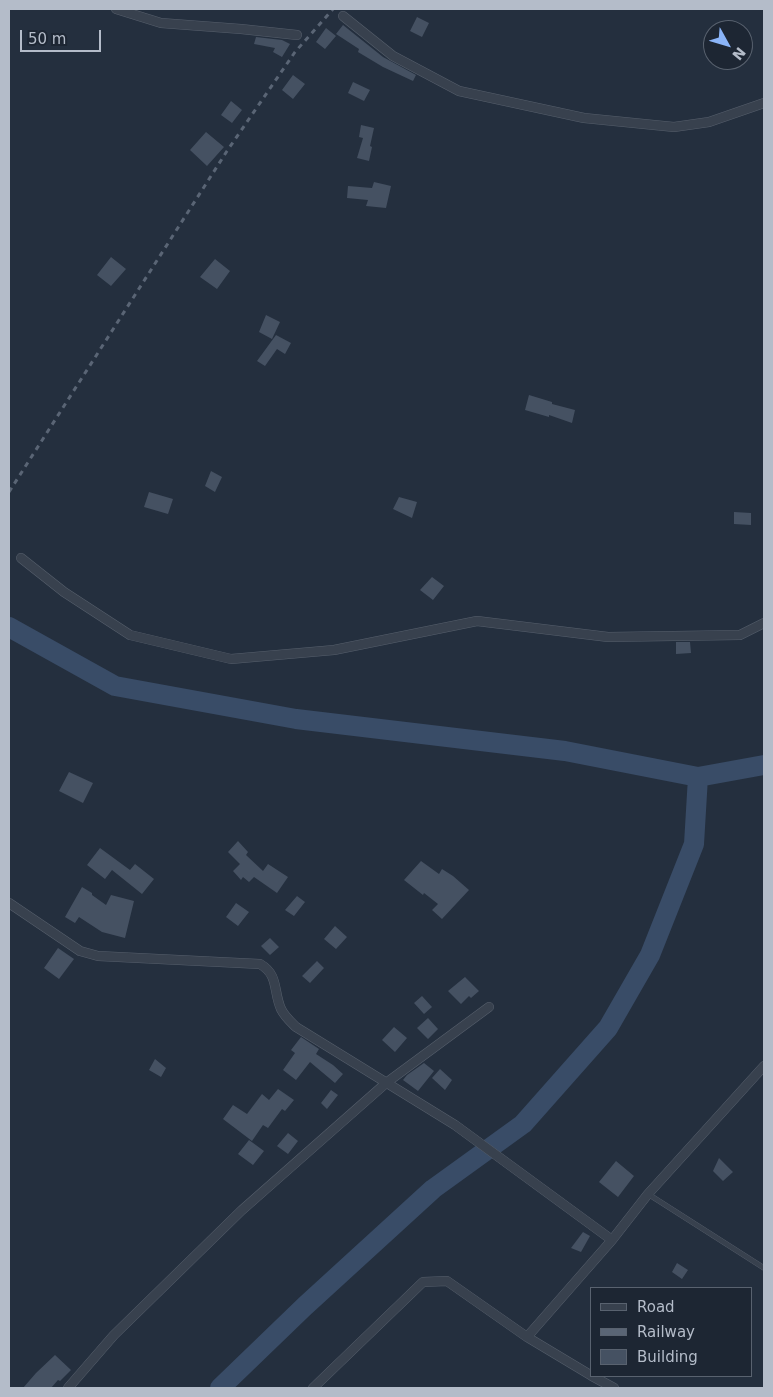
<!DOCTYPE html>
<style>
body{margin:0}
#map{position:relative;width:773px;height:1397px;overflow:hidden;background:#242f3e;font-family:"DejaVu Sans",sans-serif}
canvas{display:block}
.frame{position:absolute;inset:0;border:10px solid #b4bcc9;pointer-events:none}
.legend{position:absolute;left:590px;top:1287px;width:162px;height:90px;box-sizing:border-box;background:#1d2633;border:1px solid #59626f;margin:0;padding:6px 9px;list-style:none;font-size:15px;color:#b4bcc9}
.legend li{display:flex;align-items:center;gap:10px;height:25px}
.legend b{width:25px;border:1px solid #59626f}
.north{position:absolute;left:703px;top:20px;width:50px;height:50px;box-sizing:border-box;background:#1d2633;border:1px solid #59626f;border-radius:50%;rotate:129deg;font-size:14px;font-weight:700;line-height:20px;text-align:center;color:#b4bcc9}
.north::after{content:'';display:block;margin:auto;width:18px;height:22px;background:#8ab4f8;clip-path:polygon(50% 0,100% 100%,50% 72%,0 100%)}
.scale{position:absolute;left:20px;top:30px;width:81px;height:22px;box-sizing:border-box;border:2px solid #b4bcc9;border-top:0;padding-left:6px;font-size:15px;line-height:18px;white-space:nowrap;color:#b4bcc9;-webkit-text-stroke:4px #1d2633;paint-order:stroke}
</style>
<div id="map">
<canvas width="773" height="1397"></canvas>
<div class="frame"></div>
<ul class="legend">
<li><b style="height:6px;background:#38414e"></b>Road</li>
<li><b style="height:6px;background:#5a6575"></b>Railway</li>
<li><b style="height:14px;background:#455162"></b>Building</li>
</ul>
<div class="north">N</div>
<div class="scale">50 m</div>
</div>
<script>
const ctx = document.querySelector('canvas').getContext('2d');
ctx.lineJoin = 'round';
function stroke(path, color, width, dash) { ctx.strokeStyle = color; ctx.lineWidth = width; ctx.lineCap = dash ? 'butt' : 'round'; ctx.setLineDash(dash || []); ctx.stroke(path); }
function paint(path, color) { ctx.fillStyle = color; ctx.fill(path, 'evenodd'); }
const river = new Path2D(`
 M9,627L115,686L296,719L565,751L698,777L764,765
 M220,1388L305,1306L433,1189L523,1124L608,1028L650,955L694,844L698,777`);
const building = new Path2D(`
 M417,17L429,23L422,37L410,31Z
 M343,25L383,57L416,75L413,81L383,67L358,52L359,49L336,34Z
 M326,28L336,36L325,49L316,42Z
 M256,37L282,40L290,44L282,57L273,52L275,48L254,44Z
 M293,75L305,84L293,99L282,90Z
 M353,82L370,90L364,101L348,93Z
 M231,101L242,110L232,123L221,115Z
 M361,125L374,128L370,146L372,147L369,161L357,158L363,138L359,137Z
 M206,132L224,147L207,166L190,150Z
 M374,182L391,186L386,208L366,206L368,200L347,198L348,186L372,188Z
 M111,257L126,269L111,286L97,275Z
 M215,259L230,271L217,289L200,277Z
 M266,315L280,322L272,339L259,332Z
 M276,335L291,343L285,354L277,349L265,366L257,361Z
 M529,395L552,402V404L575,410L572,423L549,415V417L525,410Z
 M211,471L222,477L215,492L205,486Z
 M149,492L173,499L168,514L144,507Z
 M399,497L417,502L412,518L393,509Z
 M734,512L751,513V525L734,524Z
 M432,577L444,586L433,600L420,590Z
 M676,642H690L691,653L676,654Z
 M69,772L93,783L83,803L59,791Z
 M238,841L248,852L246,855L263,871L268,864L288,877L277,893L254,877L249,882L243,877L241,880L233,871L240,864L228,852Z
 M100,848L130,870L135,864L154,879L142,894L112,870L105,879L87,865Z
 M421,861L439,874L442,869L453,876L469,890L442,919L432,910L438,904L424,893L423,895L404,880Z
 M82,887L92,893V895L106,905L111,895L134,901L125,938L102,932L79,917L75,923L65,917Z
 M297,896L305,902L294,916L285,910Z
 M236,903L249,912L238,926L226,917Z
 M335,926L347,937L336,949L324,939Z
 M270,938L279,947L270,955L261,946Z
 M58,948L74,959L59,979L44,968Z
 M317,961L324,968L310,983L302,976Z
 M465,977L479,991L471,998L469,996L461,1004L448,991Z
 M422,996L432,1007L424,1014L414,1003Z
 M428,1018L438,1029L428,1039L417,1028Z
 M394,1027L407,1038L395,1052L382,1040Z
 M301,1037L319,1049L316,1054L333,1065L343,1074L335,1083L310,1062L296,1080L283,1070L295,1053L291,1050Z
 M155,1059L166,1068L161,1077L149,1070Z
 M424,1063L434,1071L418,1091L403,1080L407,1075Z
 M440,1069L452,1080L445,1090L432,1078Z
 M278,1089L294,1100L285,1111L282,1109L268,1128L263,1125L252,1141L223,1119L233,1105L247,1114L262,1094L269,1100Z
 M331,1090L338,1095L327,1109L321,1103Z
 M288,1133L298,1141L288,1154L277,1146Z
 M249,1140L264,1151L253,1165L238,1154Z
 M719,1158L733,1172L723,1181L713,1171Z
 M616,1161L634,1176L618,1197L599,1182Z
 M583,1232L590,1236L581,1252L571,1248Z
 M677,1263L688,1270L682,1279L672,1272Z
 M55,1355L71,1370L60,1381L58,1380L51,1388H23L36,1373Z`);
const service = new Path2D(`
 M648,1194L764,1268`);
const minor = new Path2D(`
 M116,9L161,23L241,29L297,35
 M343,16L393,56L459,91L584,118L674,127L709,122L764,103
 M21,558L64,592L130,635L231,659L334,650L477,621L608,637L740,635L764,623
 M9,903L80,951L98,956L260,964C279,975 273,991 281,1009C285,1017 290,1021 296,1027L455,1125L612,1240
 M527,1337L612,1240L648,1194L764,1066
 M592,1376L614,1388
 M68,1388L114,1335L242,1210L386,1083L489,1007
 M313,1388L423,1282L447,1281L527,1337L592,1376`);
const rail = new Path2D(`
 M9,492L227,151L295,52L333,9`);
stroke(river, '#394c67', 20);
paint(building, '#455162');
stroke(service, '#565f6c', 5.5);
stroke(minor, '#565f6c', 10);
stroke(service, '#38414e', 4.5);
stroke(minor, '#38414e', 9);
stroke(rail, '#5a6575', 3, [5, 5]);
</script>
